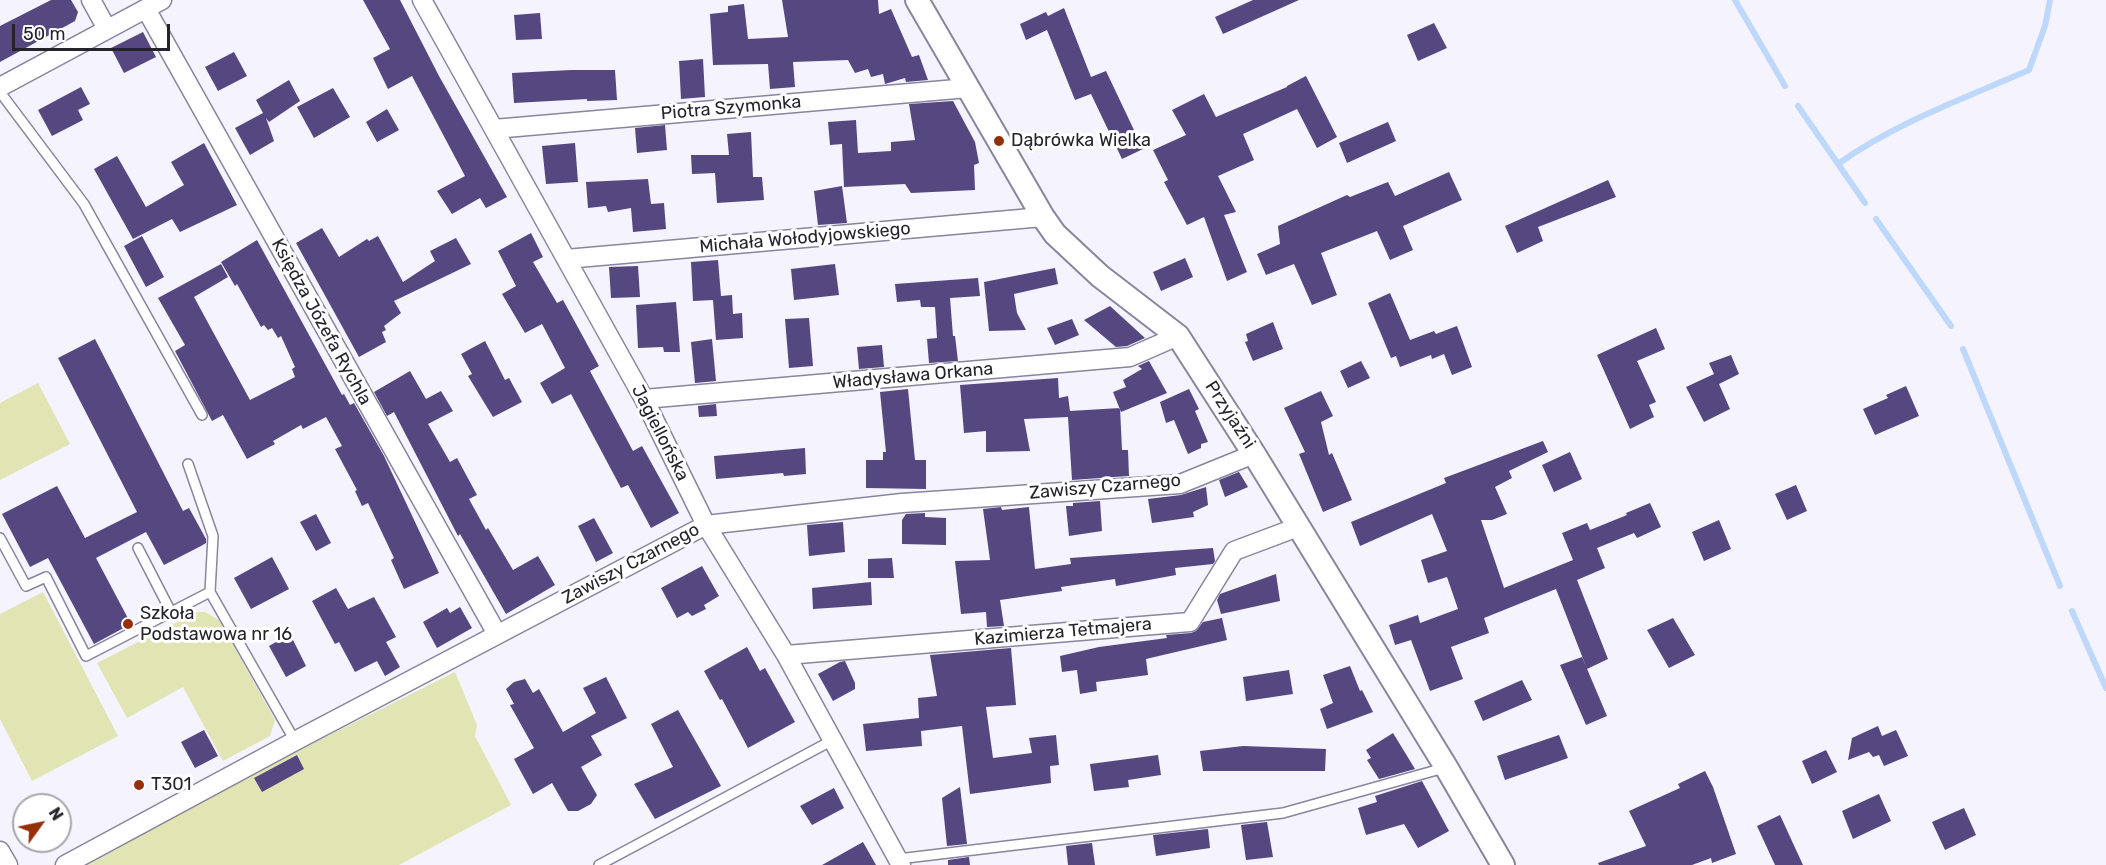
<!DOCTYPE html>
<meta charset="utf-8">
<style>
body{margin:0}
#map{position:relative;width:2106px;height:865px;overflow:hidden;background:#f5f3fe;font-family:Rubik,sans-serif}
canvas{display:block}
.north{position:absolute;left:12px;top:793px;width:60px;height:60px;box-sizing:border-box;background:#fff;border:2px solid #a8a7ab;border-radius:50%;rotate:57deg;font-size:16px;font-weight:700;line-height:24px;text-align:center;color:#25242d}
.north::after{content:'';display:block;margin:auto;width:21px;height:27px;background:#952f09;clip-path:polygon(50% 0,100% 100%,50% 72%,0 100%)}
.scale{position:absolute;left:12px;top:24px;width:158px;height:27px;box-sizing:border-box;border:3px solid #25242d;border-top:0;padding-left:8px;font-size:18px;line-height:21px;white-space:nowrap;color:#25242d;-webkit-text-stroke:4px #fff;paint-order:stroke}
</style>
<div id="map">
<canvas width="2106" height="865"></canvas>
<div class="north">N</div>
<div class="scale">50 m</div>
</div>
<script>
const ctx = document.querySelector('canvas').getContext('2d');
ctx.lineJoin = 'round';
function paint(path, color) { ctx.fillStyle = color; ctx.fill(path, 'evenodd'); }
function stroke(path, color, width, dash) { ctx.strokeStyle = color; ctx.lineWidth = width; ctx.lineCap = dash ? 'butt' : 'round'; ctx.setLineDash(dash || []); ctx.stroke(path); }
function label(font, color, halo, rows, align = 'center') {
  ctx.font = font + ' Rubik,sans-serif'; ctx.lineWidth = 6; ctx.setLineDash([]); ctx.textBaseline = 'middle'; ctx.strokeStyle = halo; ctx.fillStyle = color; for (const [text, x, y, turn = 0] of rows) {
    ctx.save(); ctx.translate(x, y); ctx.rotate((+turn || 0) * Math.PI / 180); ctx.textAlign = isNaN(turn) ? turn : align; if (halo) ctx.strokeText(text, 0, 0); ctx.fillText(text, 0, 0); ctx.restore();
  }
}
const green = new Path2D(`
 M38,383L70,444L0,480V403Z
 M43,592L118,736L32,781L0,719V614Z
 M197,612H205L219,620L275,720L270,736L223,761L183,687L127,718L97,663Z
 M455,672L477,725L475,736L511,805L399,865H88L254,773Z`);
const stream = new Path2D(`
 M1735,0L1785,86
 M1798,106L1865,203
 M1838,164C1895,123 1965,98 2029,70L2045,26L2050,0
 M1876,219L1951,326
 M1963,349L2060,586
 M2072,611L2106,688`);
const building = new Path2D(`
 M51,0H71L78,12L75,21L0,62V26Z
 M363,0H400L439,76L507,197L486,208L480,198L452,214L437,191L465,176L412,76L388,89L373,58L390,49Z
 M782,0H878L879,14L891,9L912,57L919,55L928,80L906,82L905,78L885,84L883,74L871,77L868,69L855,73L848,60L793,62L795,87L770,89L768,64L713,65L710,14L728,12V6L744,4L748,39L788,37Z
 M1253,0H1299L1223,34L1215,17Z
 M1064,8L1091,77L1106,71L1143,149L1122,159L1091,94L1075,100L1047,30L1026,40L1020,24L1046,12L1048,16Z
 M540,13L542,39L516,40L514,15Z
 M1434,23L1447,48L1418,61L1407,35Z
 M143,32L156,57L124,73L111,48Z
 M234,52L247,76L218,91L205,67Z
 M703,59L705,97L681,99L679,61Z
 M571,70H615L617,100L587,101V99L514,103L512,73Z
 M1306,76L1337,137L1317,148L1297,109L1243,134L1254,160L1218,176L1236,212L1224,215L1247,272L1227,281L1204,217L1187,225L1164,182L1168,180L1153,150L1186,135L1172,110L1204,94L1216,117L1287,87V86Z
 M289,80L300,101L269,122L266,118L274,141L250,155L235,128L263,113L256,100Z
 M81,87L90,104L78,110L83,120L52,136L38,110Z
 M333,88L350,117L314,138L297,107Z
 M953,101L975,142L979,163L974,165L975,190L911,193L905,184L844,187L842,144L830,145L828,122L856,120L858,153L891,151V142L915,140L909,104Z
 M387,109L399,130L377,142L366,122Z
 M1388,122L1396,141L1347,163L1339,143Z
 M665,125L667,150L637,153L635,128Z
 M751,132L753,177H762L764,200L717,203L715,173L692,174L691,155H729L727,134Z
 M204,143L237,205L180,232L172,219L133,239L94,169L117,156L146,207L184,185L171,162Z
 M575,143L578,182L546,184L542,146Z
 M1449,172L1462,200L1403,226L1413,250L1390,260L1377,231L1321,253L1337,295L1312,305L1294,264L1266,275L1257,254L1280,244L1278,226L1347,195L1350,197L1388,182L1395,196Z
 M648,179L651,204L664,203L666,229L633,232L631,208L608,212L606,206L588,208L586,182Z
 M1608,180L1616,197L1538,227L1543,241L1517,253L1505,226Z
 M842,186L847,223L818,225L814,191Z
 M322,228L339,257L367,239L369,241L378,236L403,282L435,261L430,251L456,238L471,264L394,301L401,313L384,326L386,330L382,332L386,342L359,357L296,243Z
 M531,233L543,257L533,262L557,303L563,300L599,366L590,371L633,451L642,446L679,513L651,528L628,485L621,488L571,394L552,404L540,383L565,368L542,324L525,333L502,294L516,286L498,251Z
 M142,236L164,277L146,287L124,246Z
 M257,240L342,395L344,394L350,405L354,403L384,456L439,573L404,589L391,560L394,558L368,503L362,506L355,491L357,490L335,449L342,446L326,417L303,429L301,425L273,441L275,444L247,459L223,415L212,421L175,351L185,345L158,298L221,264L228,277L194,297L250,400L295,377L292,369L295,367L281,336L278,338L272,328L268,330L264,325L261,327L237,284L235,286L221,262Z
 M1185,258L1193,277L1161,291L1153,272Z
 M718,260L721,296L732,295L733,314L742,313L743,338L716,340L713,300L693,301L691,262Z
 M835,264L839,295L794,300L791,269Z
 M638,266L640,297L611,298L609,267Z
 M1055,268L1058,284L1014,294L1017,313L1026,330L989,331L984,282Z
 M978,278L980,296L950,298L953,336H955L958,361L929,363L927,339L937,338L935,307H921L920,300L897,302L895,284Z
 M1390,293L1410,340L1434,331L1436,334L1457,326L1472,367L1452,375L1444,354L1432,359L1431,355L1400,367L1396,356L1391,358L1368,303Z
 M676,302L680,352H664L663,347L638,348L636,305Z
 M1110,306L1145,338L1127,346L1116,347L1084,320Z
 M809,318L813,366L789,368L785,319Z
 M1072,319L1079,335L1055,345L1047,328Z
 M1273,322L1283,349L1253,361L1245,342L1248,341L1246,334Z
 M1656,328L1665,349L1637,361L1656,402L1649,405L1654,417L1630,429L1597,355Z
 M95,339L183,511L189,508L206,539V543L201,546L164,565L146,532L96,558L131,624L94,644L48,558L30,567L2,514L57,486L85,538L137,512L58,358Z
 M712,339L716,381L695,383L691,342Z
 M485,341L505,380L509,378L522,402L493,417L468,376L472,374L461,354Z
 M882,345L884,367L859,369L857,347Z
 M1731,355L1739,374L1719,384L1730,409L1704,422L1686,387L1714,374L1709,363Z
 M1149,361L1167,393L1121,412L1113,392L1126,387L1123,380L1142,369L1138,366Z
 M1361,361L1370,378L1348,388L1340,371Z
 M410,371L426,399L441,391L453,411L428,424L450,462L457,458L477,495L469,499L486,530L488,528L513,570L538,556L555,585L506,614L460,534L458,536L394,412L387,416L374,392Z
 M1058,378L1059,398L1068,396L1070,411L1120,408L1122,450H1128L1129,476L1072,480L1068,417L1024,419L1030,451L986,452V431L964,433L960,385Z
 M1906,386L1919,416L1875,435L1863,409L1888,398L1886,395Z
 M908,389L915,460H926V489L866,488V460H883V452H886L880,392Z
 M1189,389L1199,409L1195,411L1208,442L1201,444V448L1188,454L1174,420L1166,423L1160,402Z
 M1321,391L1333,416L1321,422L1329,455L1332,453L1352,500L1323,512L1299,454L1305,452L1284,408Z
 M716,404L717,416L699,417L698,406Z
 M1543,441L1548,452L1509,471L1512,478L1495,487L1507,514L1492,520H1481L1504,588L1573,560L1562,533L1587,523L1590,530L1627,515L1626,513L1650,503L1661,527L1637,538L1634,533L1597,548L1605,568L1577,580L1608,659L1587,669L1556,589L1484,618L1489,633L1451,647L1463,679L1430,691L1411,640L1395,645L1389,625L1418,615L1420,623L1458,609L1447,577L1428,583L1421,560L1447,551L1432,514L1360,546L1351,522L1446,483L1444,478Z
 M805,448L806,474L784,476L783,473L716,479L714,456Z
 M1570,452L1582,479L1554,492L1542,465Z
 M1239,472L1248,487L1225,497L1219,480Z
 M1796,485L1807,511L1787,520L1775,494Z
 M1206,487L1208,505L1193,512L1194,517L1152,523L1148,499L1181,495Z
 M1100,501L1102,531L1069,536L1066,506H1073V503Z
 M1001,507L1002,510L1029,507L1035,569L1071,564L1070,558L1213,548L1215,561L1213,564L1175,568L1176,575L1116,586L1115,579L1061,587L1062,591L1000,600L1004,626L987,627L986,612L961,614L955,561L990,560L983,509Z
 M925,513V517L946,518V545L902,544V520L906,514Z
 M316,514L331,543L316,551L300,522Z
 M594,518L613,553L596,562L578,526Z
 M1719,520L1731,549L1704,561L1692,532Z
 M843,522L845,552L809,556L807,525Z
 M272,557L289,589L251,609L234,578Z
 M892,558L894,578H868V559Z
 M702,566L719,596L704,605L706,609L692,616L688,612L677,618L661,588Z
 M1276,574L1280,601L1221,614L1217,600L1220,594Z
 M871,582L872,605L813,609L812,588Z
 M336,588L348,609L374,597L396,637L386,642L400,667L385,676L377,661L355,672L339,642L335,644L312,601Z
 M460,607L472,628L437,648L423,622L447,608L450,613Z
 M1222,618L1227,640L1146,659L1148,675L1096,682L1097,691L1080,694L1077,670L1062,672L1060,656L1099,647L1167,638L1166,635L1191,633L1196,631L1203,622Z
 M1673,618L1695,655L1669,668L1647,630Z
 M290,634L306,666L286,677L269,646Z
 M747,647L760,671L765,668L795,722L748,748L722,699L720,700L704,671Z
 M1011,648L1016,705L986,707L993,758L1032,753L1029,738L1056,735L1059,765L1050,766L1051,783L970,794L962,726L921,731L922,746L866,751L863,724L919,718L918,698L937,696L930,655Z
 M1582,657L1607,716L1586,725L1560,665Z
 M845,661L855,683V689L833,701L818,674L840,662Z
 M1350,666L1360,691L1362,690L1373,712L1327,729L1320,709L1333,703L1323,675Z
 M1289,670L1293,694L1246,701L1243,677Z
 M606,677L627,718L591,736L602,755L581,767L597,795L591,804L578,811H568L552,783L533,794L514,759L534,748L510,705L514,704L506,689L514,682L525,679L533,693L539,689L563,732L596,713L583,688Z
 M1522,680L1532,700L1483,721L1474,701Z
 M678,710L721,786L655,819L634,784L673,767L651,724Z
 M1878,726L1882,736L1896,730L1908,756L1884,766L1879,755L1873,757L1869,752L1848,760L1852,738Z
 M204,730L218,756L195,768L181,742Z
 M1393,733L1415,769L1379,779L1367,760L1371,758L1366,750Z
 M1559,735L1568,758L1505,780L1497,756Z
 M1243,746L1326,749L1325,771H1203L1200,751Z
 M1826,750L1837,772L1812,784L1802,761Z
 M297,755L304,769L262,792L254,778Z
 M1158,755L1161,775L1128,780L1129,787L1094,791L1090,764Z
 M1705,771L1713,787L1736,854L1712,863L1711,858L1692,865H1599L1598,863L1646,846L1629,811L1680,788L1678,784Z
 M1422,781L1449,831L1418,848L1404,824L1366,835L1358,808L1377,802L1375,796Z
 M960,787L967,844L947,846L942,798Z
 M834,788L844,808L812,825L800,806Z
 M1879,794L1891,821L1853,839L1842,811Z
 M1964,808L1976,835L1945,850L1932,822Z
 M1780,815L1803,865H1775L1757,826Z
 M1267,822L1273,857L1246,860L1241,825Z
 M1208,829L1210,848L1156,856L1153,835Z
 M863,842L876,865H822Z
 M1092,843L1095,865H1068L1066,846Z
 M969,857L970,865H948V860Z`);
const service = new Path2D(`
 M0,92L84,204L202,415
 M188,464L213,536L210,592
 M0,538L26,586L46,577L86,656L210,592L295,741
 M138,548L171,612
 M898,859L1283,813L1444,768
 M599,865L831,741`);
const minor = new Path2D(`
 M91,0L107,29
 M422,0L644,399L706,525L786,655L901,865
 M146,9L497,634
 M0,87L162,0
 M494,129L968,88
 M566,259L1043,217
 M644,399L1130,357L1178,336
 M786,655L1190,622L1234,551L1298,527
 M0,851L8,865
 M65,865L295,741L706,525L902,503L1180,484L1254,454`);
const tertiary = new Path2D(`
 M917,0L1043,217L1055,234L1100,276L1178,336L1254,454L1446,767L1503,865`);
const markers = [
 [999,141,6,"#952f09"],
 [128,624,6,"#952f09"],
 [139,785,6,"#952f09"]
];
const streetNames = [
 ["Piotra Szymonka",731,108,-5],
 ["Michała Wołodyjowskiego",805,238,-5],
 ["Księdza Józefa Rychla",321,322,61],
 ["Władysława Orkana",913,376,-5],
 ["Przyjaźni",1230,415,57],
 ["Jagiellońska",660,433,63],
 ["Zawiszy Czarnego",1105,487,-5],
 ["Zawiszy Czarnego",631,564,-28],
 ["Kazimierza Tetmajera",1063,632,-5]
];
const poiNames = [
 ["Dąbrówka Wielka",1011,141],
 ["Szkoła",140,614],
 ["Podstawowa nr 16",140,635],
 ["T301",151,785]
];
paint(green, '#e1e4b3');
stroke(stream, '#bed8fb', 6);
paint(building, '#554780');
stroke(service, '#89859c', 12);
stroke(minor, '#89859c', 21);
stroke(tertiary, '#89859c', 26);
stroke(service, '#fff', 9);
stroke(minor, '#fff', 18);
stroke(tertiary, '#fff', 22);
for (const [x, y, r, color] of markers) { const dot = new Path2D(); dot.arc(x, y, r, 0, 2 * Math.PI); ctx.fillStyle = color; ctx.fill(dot); stroke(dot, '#fff', 2); }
label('18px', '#25242d', '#fff', streetNames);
label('18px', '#25242d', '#fff', poiNames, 'left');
</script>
